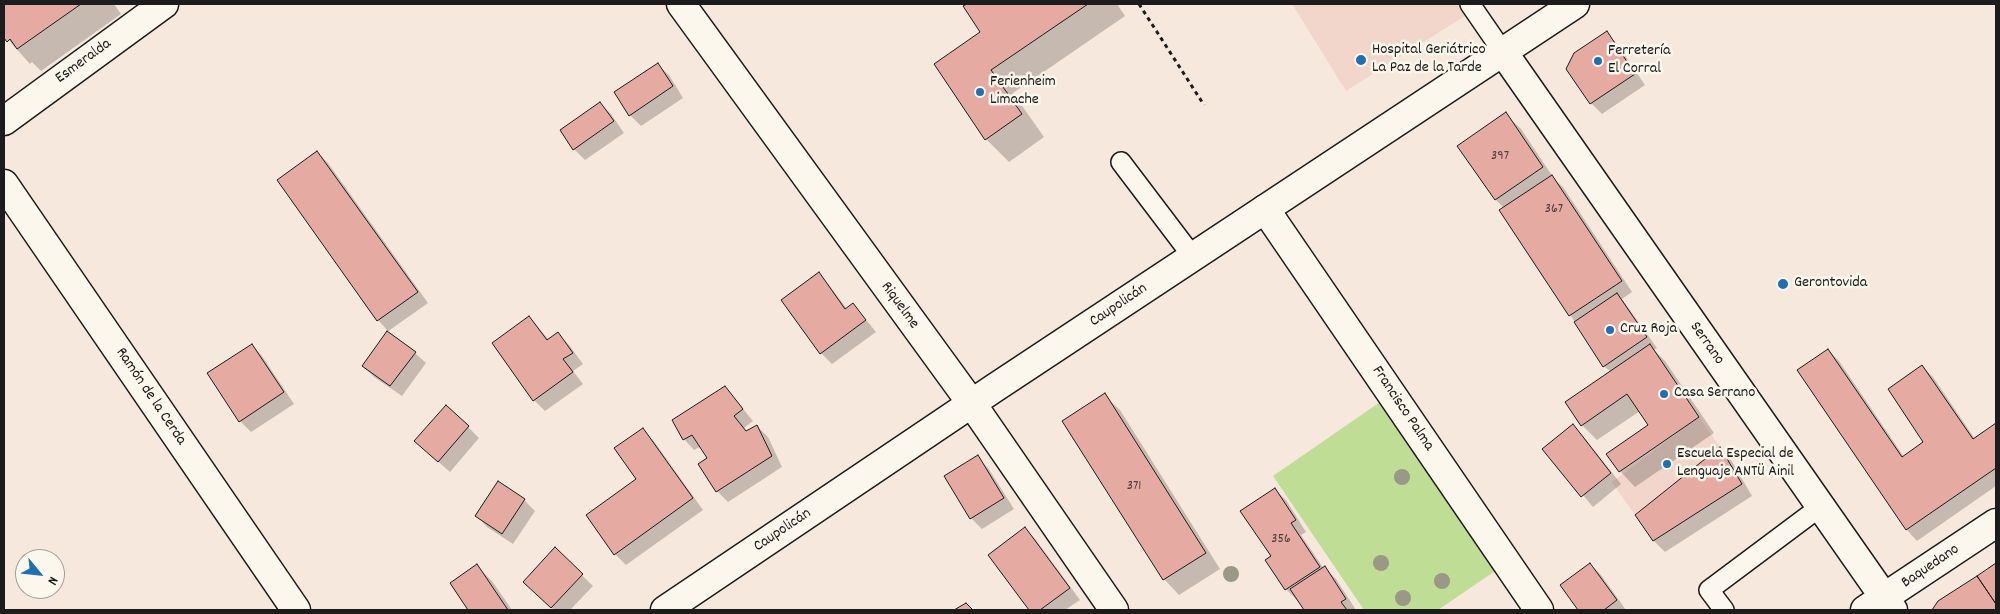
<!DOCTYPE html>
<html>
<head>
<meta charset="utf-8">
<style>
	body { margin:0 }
	#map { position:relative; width:2000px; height:614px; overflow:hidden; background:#f7e8dd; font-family:Dekko,sans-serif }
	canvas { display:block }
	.frame { position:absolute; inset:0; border:5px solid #1c1c1c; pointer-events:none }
	.north { position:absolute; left:15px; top:549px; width:50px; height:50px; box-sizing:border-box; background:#fbf7ec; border:1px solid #a29f99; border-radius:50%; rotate:118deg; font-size:14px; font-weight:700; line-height:20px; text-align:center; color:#1c1c1c }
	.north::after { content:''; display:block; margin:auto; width:18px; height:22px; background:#1f6fb2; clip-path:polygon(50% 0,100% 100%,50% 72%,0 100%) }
</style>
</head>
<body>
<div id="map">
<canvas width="2000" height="614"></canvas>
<div class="frame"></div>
<div class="north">N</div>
</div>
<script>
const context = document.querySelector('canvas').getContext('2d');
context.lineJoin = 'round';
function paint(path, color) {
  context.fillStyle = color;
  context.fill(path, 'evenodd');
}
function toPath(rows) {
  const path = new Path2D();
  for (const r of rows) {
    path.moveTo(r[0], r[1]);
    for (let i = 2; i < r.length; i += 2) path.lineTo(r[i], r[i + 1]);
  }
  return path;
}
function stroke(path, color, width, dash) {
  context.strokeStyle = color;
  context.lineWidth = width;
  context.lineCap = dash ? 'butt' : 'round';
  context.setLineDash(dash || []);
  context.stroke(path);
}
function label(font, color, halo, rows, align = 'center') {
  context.font = font + ' Dekko,sans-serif';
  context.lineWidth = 5;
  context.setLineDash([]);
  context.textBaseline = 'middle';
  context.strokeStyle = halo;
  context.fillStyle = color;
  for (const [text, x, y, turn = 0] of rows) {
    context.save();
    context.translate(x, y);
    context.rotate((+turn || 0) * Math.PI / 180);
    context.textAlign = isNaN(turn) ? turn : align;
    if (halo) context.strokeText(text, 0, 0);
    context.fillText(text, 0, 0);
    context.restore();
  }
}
paint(toPath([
	[1292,4,1484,4,1346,91],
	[1699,417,1720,447,1635,515,1612,482]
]), '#f2d6cb');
paint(toPath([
	[1383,400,1498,569,1438,610,1364,610,1273,476]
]), '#bfdd95');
paint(toPath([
	[4,4,114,4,121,14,41,71,32,62,30,64,4,35],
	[969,4,1117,4,1125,16,1013,93,1044,137,1009,162,986,139,982,32,965,7],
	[1607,33,1617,44,1645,85,1602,114,1591,103],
	[658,65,669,75,683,98,641,126,630,115],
	[600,103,611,114,624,133,585,160,574,149,561,130],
	[1505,114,1521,129,1555,180,1563,187,1632,292,1622,299,1657,348,1654,350,1665,361,1714,433,1635,487,1620,471,1650,425,1640,411,1597,440,1582,425,1611,372,1604,366,1501,210,1504,208,1496,200,1459,146],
	[317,152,328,163,428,303,387,332,388,331,378,320],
	[819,274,829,285,847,309,853,304,876,332,832,364,821,353],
	[529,317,549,340,558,334,569,345,583,364,573,371,583,384,545,411,534,400],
	[252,345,262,356,294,404,251,432,240,421],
	[1828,350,1839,361,1904,457,1925,442,1922,366,1933,377,1975,439,1996,424,1996,486,1917,541,1907,530,1798,370],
	[415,353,426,363,402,396,374,377,363,366],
	[725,387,753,421,744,428,747,432,757,426,768,437,782,467,728,502,717,491,709,459,700,447,694,450,684,439],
	[1104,395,1120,410,1220,569,1179,595,1164,579,1064,421],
	[1573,425,1583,436,1621,484,1593,507,1544,449],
	[468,427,479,438,450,472,427,452],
	[642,429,653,440,703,510,626,565,615,554,638,480],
	[1720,449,1731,460,1752,496,1665,552,1654,541,1637,515],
	[977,457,988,468,1014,509,982,529,971,518],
	[499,483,524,500,535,511,513,544,487,527,477,516],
	[1275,490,1286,500,1306,532,1301,535,1324,569,1325,568,1336,579,1356,610,1306,610,1299,599,1297,600,1286,589,1272,557],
	[1025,529,1036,540,1080,600,1065,610,1030,610,990,555],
	[555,549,593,586,570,610,554,610,525,582],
	[1590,564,1601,575,1626,610,1580,610,1562,585],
	[1996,565,1996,610,1934,610,1939,602],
	[477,566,492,581,512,610,470,610,452,583]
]), '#0003');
const building = toPath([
	[4,4,81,4,17,49,10,39,7,42,4,38,4,4],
	[967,4,1088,4,991,70,1022,114,985,140,934,64,980,32,963,6,967,4],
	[1607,31,1635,74,1590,104,1566,69,1574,53,1607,31],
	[658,63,673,86,629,116,614,92,658,63],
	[600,102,614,121,573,150,560,130,600,102],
	[1506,112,1543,167,1495,200,1457,146,1506,112],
	[317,151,418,292,377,321,277,180,317,151],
	[1552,175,1622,281,1569,316,1499,210,1552,175],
	[819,272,845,309,853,303,866,320,820,354,781,300,819,272],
	[1617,293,1647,337,1603,367,1574,322,1617,293],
	[529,316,547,340,558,332,573,353,563,359,573,372,533,401,492,343,529,316],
	[387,331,416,352,390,386,362,366,387,331],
	[252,344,284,392,239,422,207,373,252,344],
	[1650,344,1699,417,1619,472,1606,454,1648,425,1627,394,1581,426,1565,402,1650,344],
	[1828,349,1902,457,1923,442,1888,389,1922,365,1973,439,1996,423,1996,468,1906,530,1797,370,1828,349],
	[725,386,743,409,734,416,746,431,757,425,772,456,716,492,698,464,707,458,692,435,683,440,672,420,725,386],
	[1105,393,1206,553,1163,580,1062,421,1105,393],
	[446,405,469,426,438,462,414,441,446,405],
	[1573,424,1611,473,1581,497,1542,449,1573,424],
	[643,428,693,498,614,555,586,515,636,479,614,448,643,428],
	[1720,447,1742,484,1653,541,1635,515,1720,447],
	[978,455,1004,498,970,519,944,476,978,455],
	[498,481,525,499,502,534,475,516,498,481],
	[1275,488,1296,520,1291,523,1320,567,1285,590,1265,560,1271,556,1240,511,1275,488],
	[1025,527,1070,588,1040,610,1029,610,988,555,1025,527],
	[555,547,583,574,551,608,523,582,555,547],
	[1590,563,1617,600,1604,610,1578,610,1560,585,1590,563],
	[1996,563,1996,604,1977,576,1996,563],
	[477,564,508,610,468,610,450,583,477,564],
	[1325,566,1346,599,1341,602,1347,610,1304,610,1290,589,1325,566],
	[1977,576,1996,604,1996,610,1932,610,1938,601,1977,576],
	[966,603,973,610,954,610,966,603]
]);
paint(building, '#e5aba2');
stroke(building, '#1c1c1c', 1);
const lane = toPath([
	[1470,4,1503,52],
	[1121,162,1193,257],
	[1724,610,1709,590,1820,507]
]);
const street = toPath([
	[681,4,972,404,1114,610],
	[1503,52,1893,610],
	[4,121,164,4],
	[4,184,296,610],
	[1265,209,1539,610],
	[1865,610,1996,523]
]);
const secondary = toPath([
	[665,610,993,389,1575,4]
]);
stroke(lane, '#1c1c1c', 22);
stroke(street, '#1c1c1c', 31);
stroke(secondary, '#1c1c1c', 31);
stroke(toPath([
	[1139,4,1204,105]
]), '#1c1c1c', 3, [4, 4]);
stroke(lane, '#fbf7ec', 19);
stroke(street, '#fbf7ec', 28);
stroke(secondary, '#fbf7ec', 28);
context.fillStyle = '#9a9887';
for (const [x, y] of [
	[1402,477],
	[1381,563],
	[1231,574],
	[1442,581],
	[1403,598]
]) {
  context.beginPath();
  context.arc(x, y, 8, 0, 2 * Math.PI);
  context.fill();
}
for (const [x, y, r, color] of [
	[1361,60,6,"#1f6fb2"],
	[1598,61,5,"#1f6fb2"],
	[980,92,5,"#1f6fb2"],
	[1783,284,6,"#1f6fb2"],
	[1610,330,5,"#1f6fb2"],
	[1664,394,5,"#1f6fb2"],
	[1667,464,5,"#1f6fb2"]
]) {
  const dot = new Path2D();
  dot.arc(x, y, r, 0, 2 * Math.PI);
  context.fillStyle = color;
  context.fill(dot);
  stroke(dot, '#fbf7ec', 2);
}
label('14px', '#4e403e', null, [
	["397",1500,157],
	["367",1554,210],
	["371",1134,487],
	["356",1281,540]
]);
label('16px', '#1c1c1c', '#fbf7ec', [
	["Hospital Geriátrico",1372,51],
	["La Paz de la Tarde",1372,69],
	["Ferretería",1608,52],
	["El Corral",1608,70],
	["Ferienheim",990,83],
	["Limache",990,101],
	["Gerontovida",1794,284],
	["Cruz Roja",1620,330],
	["Casa Serrano",1674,394],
	["Escuela Especial de",1677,455],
	["Lenguaje ANTÜ Ainil",1677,473]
], 'left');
label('16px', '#1c1c1c', '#fbf7ec', [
	["Esmeralda",84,62,-36],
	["Riquelme",899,306,54],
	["Caupolicán",1119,306,-34],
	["Serrano",1706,344,55],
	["Ramón de la Cerda",150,397,56],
	["Francisco Palma",1402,409,56],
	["Caupolicán",783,531,-34],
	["Baquedano",1931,567,-34]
]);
</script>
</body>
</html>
